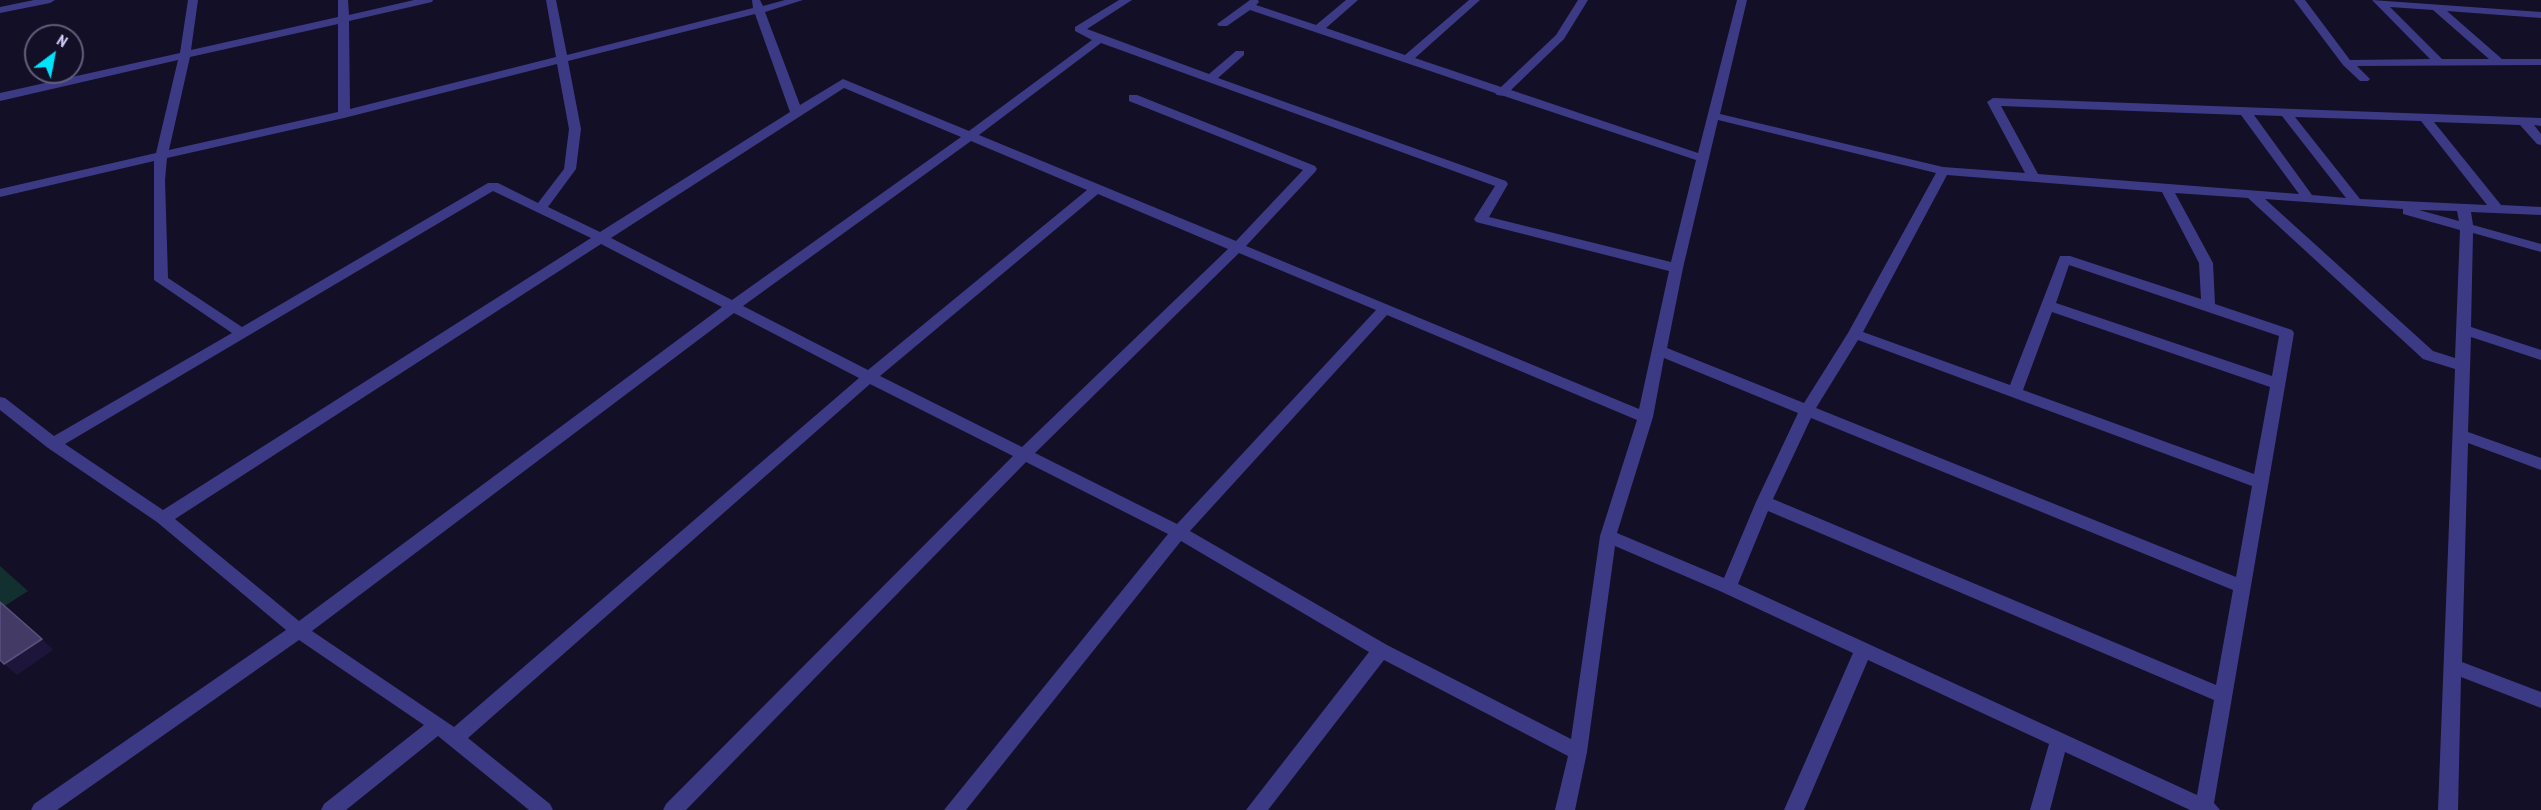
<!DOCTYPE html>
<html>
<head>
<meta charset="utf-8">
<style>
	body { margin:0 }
	#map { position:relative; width:2541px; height:810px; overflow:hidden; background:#130f26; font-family:"PT Sans Narrow",sans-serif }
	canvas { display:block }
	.north { position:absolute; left:24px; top:24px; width:60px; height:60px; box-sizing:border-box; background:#130f26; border:2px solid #625e7d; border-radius:50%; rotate:32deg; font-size:16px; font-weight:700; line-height:24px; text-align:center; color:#d9d4ff }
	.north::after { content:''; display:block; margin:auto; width:21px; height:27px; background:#00e5ff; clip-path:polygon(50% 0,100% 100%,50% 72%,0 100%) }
</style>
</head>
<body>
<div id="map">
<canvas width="2541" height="810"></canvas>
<div class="north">N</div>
</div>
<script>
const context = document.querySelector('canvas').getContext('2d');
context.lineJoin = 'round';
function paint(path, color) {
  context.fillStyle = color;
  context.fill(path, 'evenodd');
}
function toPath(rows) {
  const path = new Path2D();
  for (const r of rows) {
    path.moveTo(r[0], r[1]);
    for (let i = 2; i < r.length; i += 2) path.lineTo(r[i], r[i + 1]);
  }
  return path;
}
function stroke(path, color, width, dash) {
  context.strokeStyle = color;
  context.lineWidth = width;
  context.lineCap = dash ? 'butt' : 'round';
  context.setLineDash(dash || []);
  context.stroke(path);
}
paint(toPath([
	[0,566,28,591,0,609]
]), '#12302f');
paint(toPath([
	[34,0,55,0,50,3,0,13,0,7,34,0],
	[188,0,198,0,191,50,338,17,338,0,348,0,349,15,414,0,433,0,432,2,349,21,350,109,556,57,546,0,556,0,567,55,753,8,752,0,760,0,763,6,785,0,803,0,765,12,800,105,843,79,969,131,1092,40,1075,31,1075,27,1119,0,1132,0,1087,29,1209,74,1236,51,1244,51,1244,55,1218,78,1506,181,1508,184,1489,217,1671,262,1696,160,1504,96,1497,95,1495,93,1250,10,1227,26,1219,26,1217,24,1250,0,1258,0,1259,2,1256,5,1316,25,1346,0,1358,0,1326,28,1405,55,1469,0,1480,0,1415,58,1501,87,1556,35,1578,0,1588,0,1564,39,1511,90,1698,153,1737,0,1747,0,1720,114,1943,167,2025,173,1987,102,1993,98,2541,118,2541,126,2534,125,2541,134,2541,145,2537,144,2520,125,2434,122,2501,205,2541,207,2541,215,2471,212,2473,225,2541,244,2541,252,2473,233,2471,327,2541,350,2541,360,2471,337,2468,432,2541,458,2541,470,2468,443,2462,662,2541,692,2541,708,2461,677,2458,810,2438,810,2455,369,2423,359,2248,198,2175,193,2213,263,2215,304,2292,330,2294,333,2214,803,2220,810,2190,810,2065,752,2050,810,2030,810,2049,744,1868,660,1804,810,1784,810,1853,653,1722,592,1615,546,1587,752,1575,810,1555,810,1568,756,1384,660,1268,810,1246,810,1369,652,1181,541,966,810,944,810,1168,534,1026,462,686,810,663,810,666,804,1013,456,870,384,468,738,550,804,553,810,529,810,438,736,346,810,321,810,324,804,424,725,299,640,57,810,31,810,34,804,286,630,157,522,48,448,0,410,0,397,5,398,54,436,232,333,154,280,154,161,0,197,0,189,156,153,178,60,0,101,0,93,180,53,188,0],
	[755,14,790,112,600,232,548,207,576,169,581,129,568,61,755,14],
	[338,24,338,112,169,150,190,57,338,24],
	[1101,43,1495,186,1474,219,1476,222,1669,271,1639,409,1246,246,1315,172,1317,169,1315,166,1137,95,1129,95,1129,101,1303,170,1236,241,979,135,1101,43],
	[557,64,569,129,564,169,538,203,498,183,488,183,242,327,168,278,165,180,167,158,344,118,557,64],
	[844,88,961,137,732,300,611,238,844,88],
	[2001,106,2241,115,2299,194,2038,174,2001,106],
	[2254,115,2282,116,2346,198,2312,195,2254,115],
	[2295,117,2421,121,2487,205,2360,199,2295,117],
	[1718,120,1936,173,1848,333,1804,403,1667,348,1683,268,1718,120],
	[971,141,1087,190,868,370,743,306,971,141],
	[1947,175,2162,192,2199,263,2201,299,2070,256,2060,256,2010,385,1863,332,1947,175],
	[493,191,591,238,163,510,65,444,493,191],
	[1098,194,1228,249,1022,447,880,376,1098,194],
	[2265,199,2403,209,2403,214,2460,230,2455,358,2433,351,2265,199],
	[2419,210,2457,211,2459,221,2419,210],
	[601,244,722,307,299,621,175,519,601,244],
	[1239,253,1376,310,1177,524,1035,453,1239,253],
	[2069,265,2279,336,2272,376,2056,303,2069,265],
	[2052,312,2270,387,2254,474,2023,390,2052,312],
	[734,313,859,378,454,727,312,631,734,313],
	[1387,315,1637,420,1600,536,1571,739,1387,645,1190,531,1387,315],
	[1858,340,2252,486,2236,577,1816,408,1858,340],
	[1664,358,1798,413,1756,502,1724,578,1617,533,1653,417,1664,358],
	[1811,418,2233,590,2216,685,1773,499,1811,418],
	[1768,511,2214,700,2197,795,1738,584,1768,511],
	[2294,0,2305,0,2350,60,2430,59,2372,0,2541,12,2541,18,2447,11,2502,59,2541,59,2541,65,2357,66,2370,79,2368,81,2360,81,2343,65,2294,0],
	[2390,7,2433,10,2489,59,2442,59,2390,7]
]), '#3d3a85');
paint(toPath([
	[42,639,53,650,17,675,4,664]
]), '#1d163a');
const building = toPath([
	[0,602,42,639,4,664,0,660,0,602]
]);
paint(building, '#433a66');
stroke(building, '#5a527e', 1.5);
</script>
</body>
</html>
